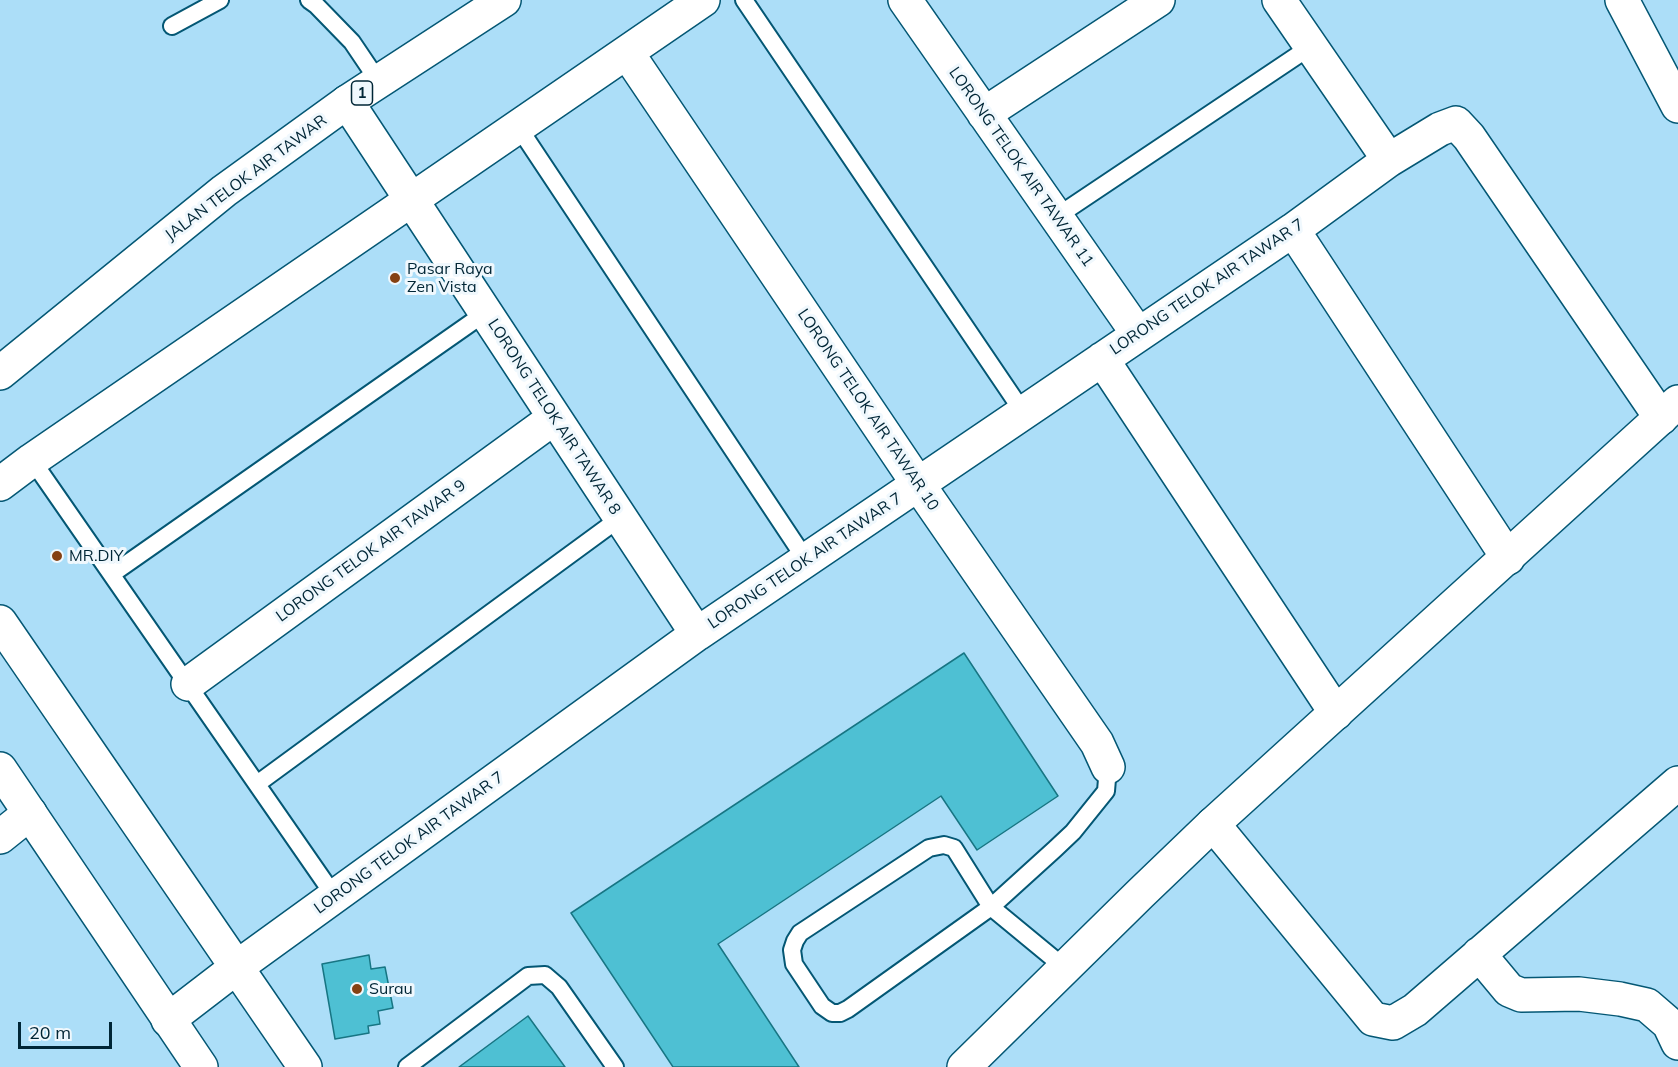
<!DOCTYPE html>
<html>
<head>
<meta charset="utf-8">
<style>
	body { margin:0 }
	#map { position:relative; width:1678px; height:1067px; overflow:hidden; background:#acdef8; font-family:Mulish,sans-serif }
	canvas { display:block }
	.scale { position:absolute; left:18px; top:1022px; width:94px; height:27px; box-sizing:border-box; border:3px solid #002636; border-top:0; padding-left:8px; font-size:18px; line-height:21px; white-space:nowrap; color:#002636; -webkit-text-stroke:4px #f0f8fd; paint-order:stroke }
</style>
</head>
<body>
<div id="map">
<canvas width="1678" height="1067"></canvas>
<div class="scale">20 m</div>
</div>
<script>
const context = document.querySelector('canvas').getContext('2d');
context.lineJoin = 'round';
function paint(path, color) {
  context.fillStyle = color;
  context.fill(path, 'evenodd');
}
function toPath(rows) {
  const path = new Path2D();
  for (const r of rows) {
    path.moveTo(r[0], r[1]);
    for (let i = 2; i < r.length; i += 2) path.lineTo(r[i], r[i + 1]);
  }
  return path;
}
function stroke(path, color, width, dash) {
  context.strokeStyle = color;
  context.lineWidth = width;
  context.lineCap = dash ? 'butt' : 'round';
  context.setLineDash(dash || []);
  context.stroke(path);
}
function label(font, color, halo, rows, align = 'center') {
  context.font = font + ' Mulish,sans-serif';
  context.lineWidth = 6;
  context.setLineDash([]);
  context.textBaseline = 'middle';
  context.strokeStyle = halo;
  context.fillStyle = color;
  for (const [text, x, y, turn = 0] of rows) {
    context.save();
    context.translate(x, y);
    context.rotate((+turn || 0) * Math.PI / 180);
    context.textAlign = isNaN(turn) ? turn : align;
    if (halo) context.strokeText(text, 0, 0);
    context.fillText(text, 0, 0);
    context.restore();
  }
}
const building = toPath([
	[964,653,1058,796,977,850,941,796,718,944,799,1067,673,1067,571,913,964,653],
	[369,955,371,969,385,967,393,1008,378,1011,380,1024,368,1026,369,1033,335,1039,322,964,369,955],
	[528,1016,565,1067,459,1067,528,1016]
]);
paint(building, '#4ec0d3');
stroke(building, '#177583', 1.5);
const lane = toPath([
	[309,0,316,5,352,42,379,82],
	[744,0,1023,412],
	[172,26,220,0],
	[519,128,806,560],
	[1056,217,1310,47],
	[32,460,335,897],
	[112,574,485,313],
	[257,784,620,518],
	[1065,968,991,907,954,848,944,845,929,848,800,933,795,941,792,950,794,964,822,1006,832,1013,840,1013,848,1009,991,907,1055,849,1073,832,1106,791,1108,767],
	[407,1067,528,976,545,975,559,987,615,1067]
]);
const street = toPath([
	[905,0,1138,334],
	[1279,0,1389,160],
	[1622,0,1678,106],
	[628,54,918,484,1097,743,1108,767],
	[347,102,697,634],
	[984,114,1158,0],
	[1293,230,1508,558],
	[1102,359,1336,713],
	[0,484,32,460,703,0],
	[0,622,305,1067],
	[188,684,554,418],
	[1213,824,1373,1019,1393,1023,1415,1010,1678,783],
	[0,837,30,813],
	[1479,954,1509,990,1521,995,1579,994,1620,999,1647,1005,1669,1024,1678,1043],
	[168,1020,237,967,697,634,1293,230,1389,160,1440,129,1456,123,1469,137,1661,418]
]);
const secondary = toPath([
	[0,769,201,1067],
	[964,1067,1140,894,1213,824,1678,402]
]);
const primary = toPath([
	[0,373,224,191,347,102,504,0]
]);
stroke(lane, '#045774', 20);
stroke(street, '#045774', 36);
stroke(secondary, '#045774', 36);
stroke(primary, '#045774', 36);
stroke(lane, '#fff', 16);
stroke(street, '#fff', 33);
stroke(secondary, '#fff', 33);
stroke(primary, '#fff', 33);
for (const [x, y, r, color] of [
	[395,278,6,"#854113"],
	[57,556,6,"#854113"],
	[357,989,6,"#854113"]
]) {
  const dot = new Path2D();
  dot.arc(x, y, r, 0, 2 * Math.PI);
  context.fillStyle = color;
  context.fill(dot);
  stroke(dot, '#f0f8fd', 2);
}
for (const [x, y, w] of [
	[362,93,21]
]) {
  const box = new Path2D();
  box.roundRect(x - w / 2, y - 12, w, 24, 4.5);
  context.fillStyle = '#f0f8fd';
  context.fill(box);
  stroke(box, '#002636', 1.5);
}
label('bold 15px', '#002636', null, [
	["1",362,93]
]);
label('16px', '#002636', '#f0f8fd', [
	["LORONG TELOK AIR TAWAR 11",1021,167,55],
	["JALAN TELOK AIR TAWAR",246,178,-37],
	["LORONG TELOK AIR TAWAR 7",1207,287,-34],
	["LORONG TELOK AIR TAWAR 10",868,410,56],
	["LORONG TELOK AIR TAWAR 8",554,417,57],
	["LORONG TELOK AIR TAWAR 9",371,551,-36],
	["LORONG TELOK AIR TAWAR 7",805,561,-34],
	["LORONG TELOK AIR TAWAR 7",409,843,-36]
]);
label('16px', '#002636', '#f0f8fd', [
	["Pasar Raya",407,269],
	["Zen Vista",407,287],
	["MR.DIY",69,556],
	["Surau",369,989]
], 'left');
</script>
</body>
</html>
